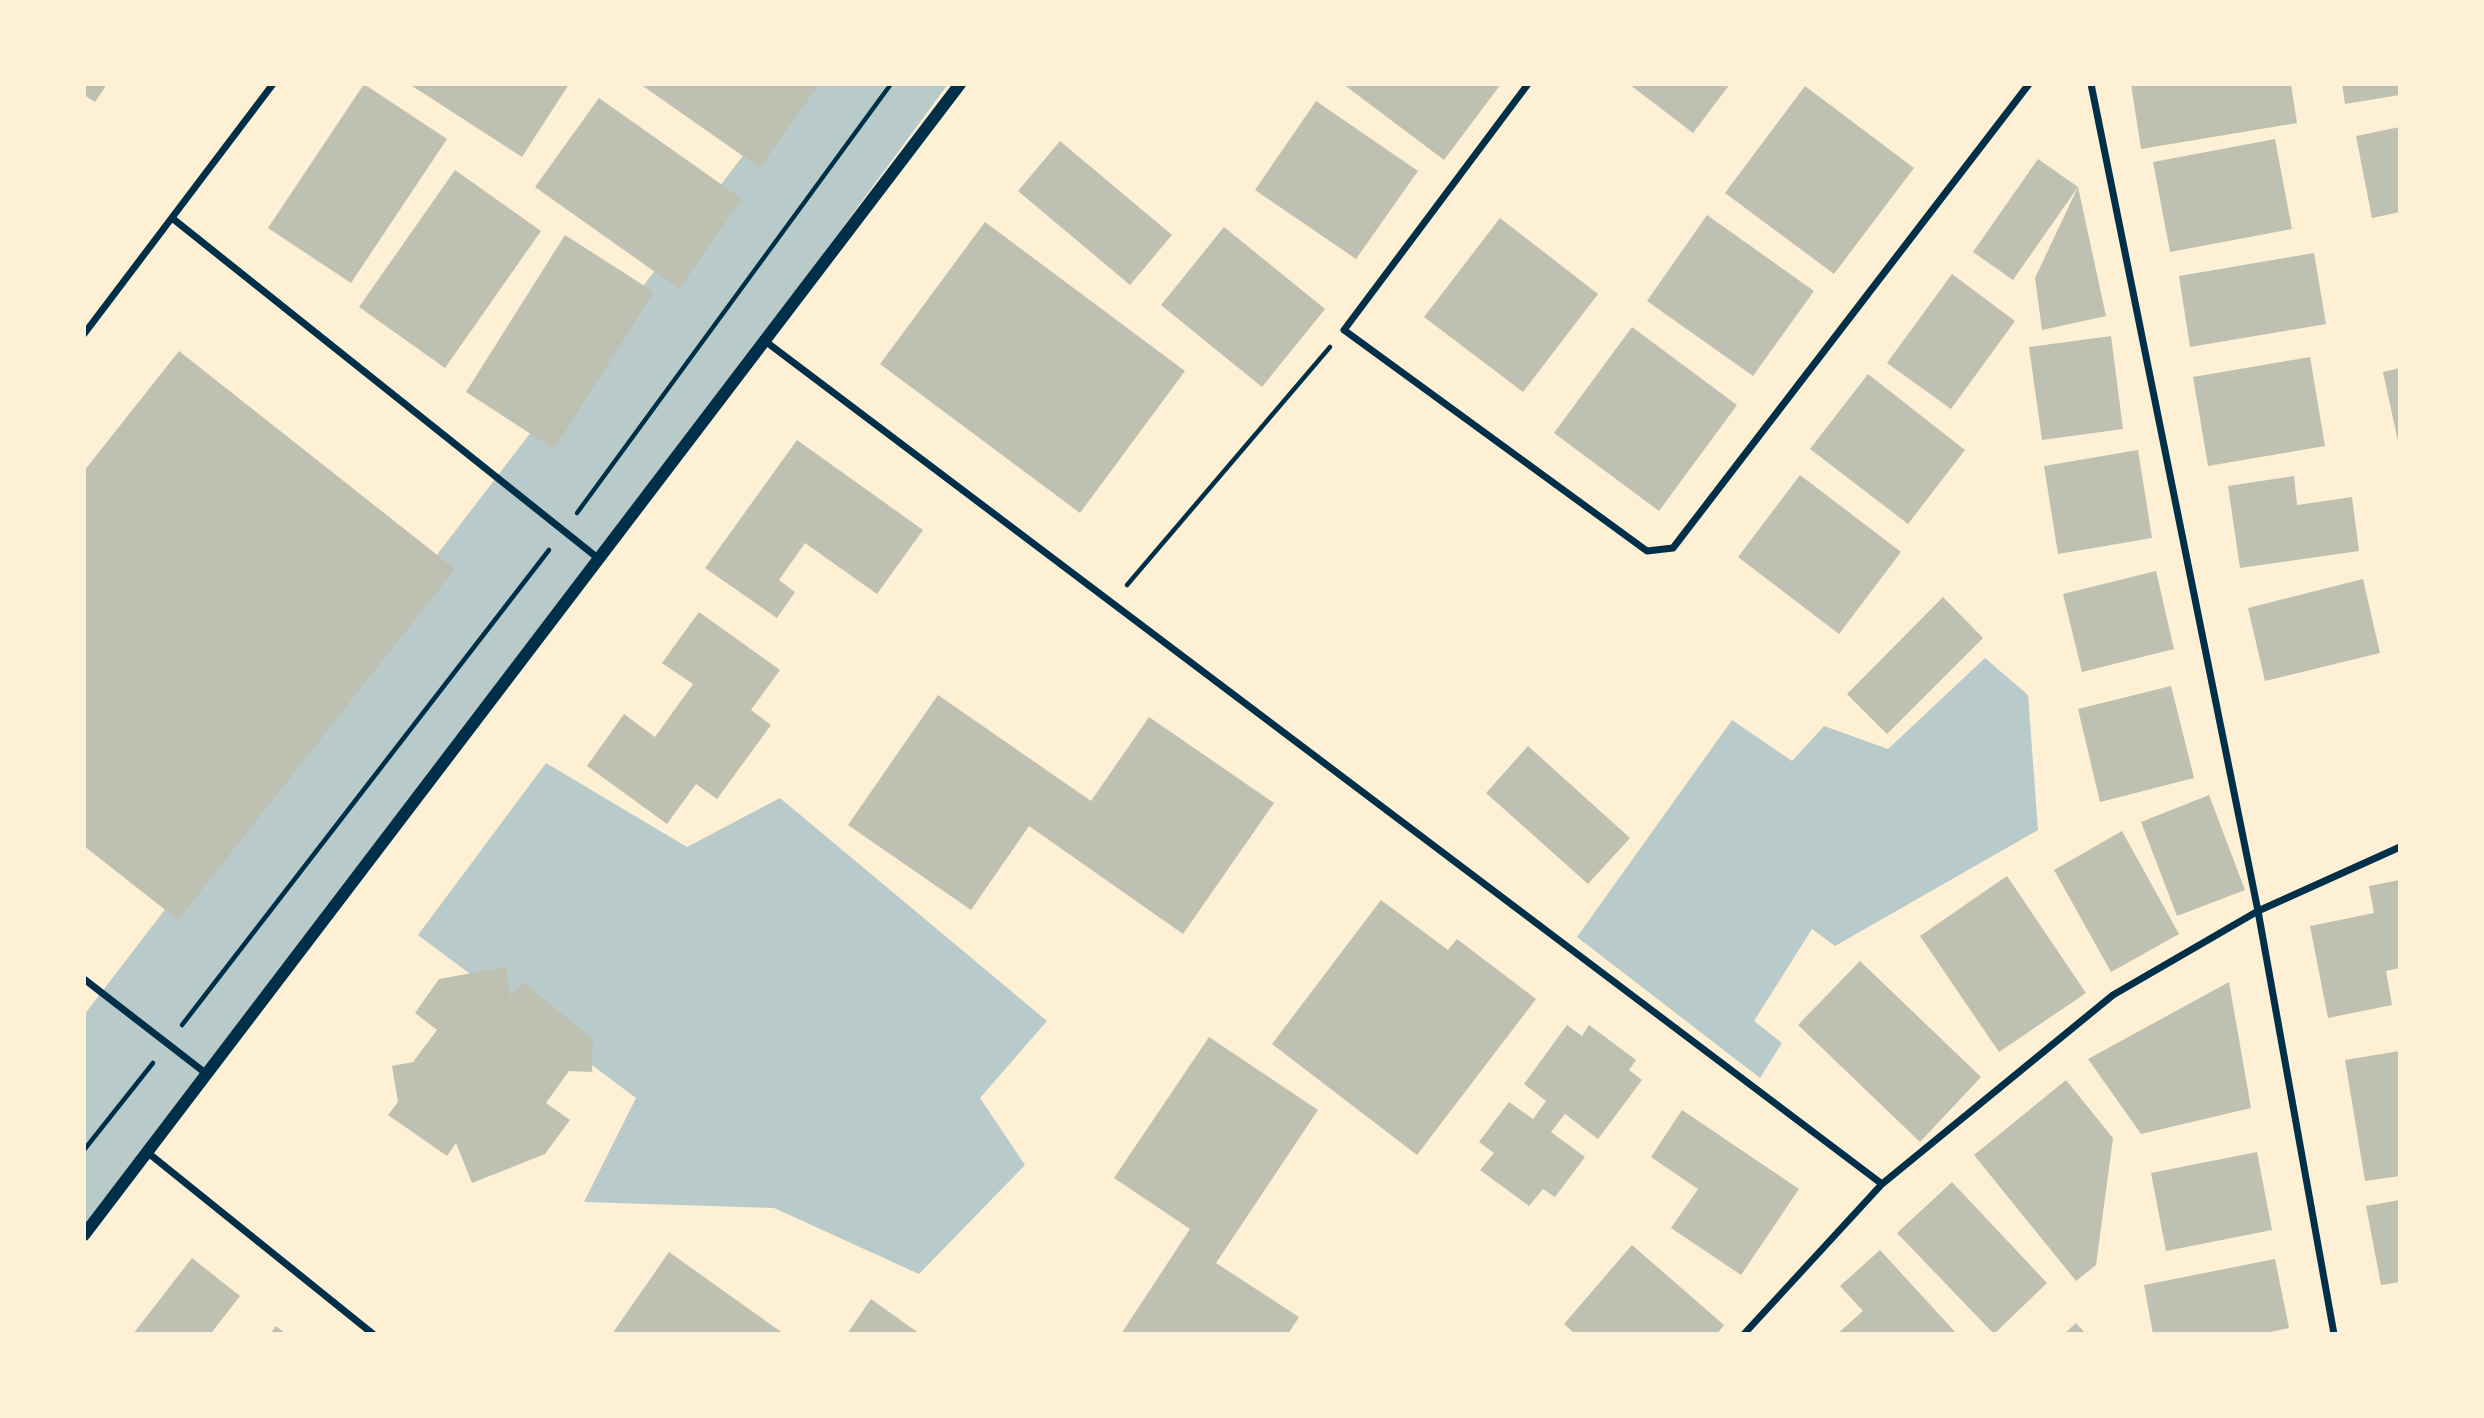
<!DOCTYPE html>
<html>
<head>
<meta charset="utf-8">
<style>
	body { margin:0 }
	#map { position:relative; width:2484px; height:1418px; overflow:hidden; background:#fdf0d5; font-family:"Titillium Web",sans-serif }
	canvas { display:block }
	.frame { position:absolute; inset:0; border:86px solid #fdf0d5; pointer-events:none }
</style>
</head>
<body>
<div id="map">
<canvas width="2484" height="1418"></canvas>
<div class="frame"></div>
</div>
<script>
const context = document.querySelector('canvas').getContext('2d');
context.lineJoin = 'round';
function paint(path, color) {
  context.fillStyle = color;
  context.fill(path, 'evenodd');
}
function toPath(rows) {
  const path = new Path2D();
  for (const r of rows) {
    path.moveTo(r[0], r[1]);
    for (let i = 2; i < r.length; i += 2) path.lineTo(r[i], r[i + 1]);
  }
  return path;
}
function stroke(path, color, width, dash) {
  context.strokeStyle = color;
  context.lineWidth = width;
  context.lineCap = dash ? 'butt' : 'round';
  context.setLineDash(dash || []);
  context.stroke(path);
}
paint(toPath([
	[798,84,948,84,574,593,84,1235,84,1015],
	[1985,658,2028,695,2038,830,1835,946,1812,929,1754,1021,1782,1043,1760,1078,1577,937,1732,720,1792,761,1824,726,1888,749],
	[546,763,687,847,780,798,1047,1021,980,1098,1025,1165,919,1274,774,1208,584,1202,636,1098,418,935]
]), '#b9caca');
paint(toPath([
	[84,84,107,84,95,102,84,95],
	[364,84,447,139,351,283,268,228],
	[409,84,569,84,522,157],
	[640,84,812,84,817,87,760,168],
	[1343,84,1501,84,1444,160],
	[1629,84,1730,84,1693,133],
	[2131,84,2291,84,2297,123,2141,149],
	[2342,84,2400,84,2400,95,2345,104],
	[1805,86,1914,168,1834,274,1725,193],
	[599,98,742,199,679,289,535,187],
	[1316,101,1418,171,1356,259,1255,190],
	[2400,127,2400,212,2372,218,2356,136],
	[2275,139,2292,229,2170,252,2153,162],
	[1060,141,1172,235,1130,285,1018,191],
	[2038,159,2078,187,2013,280,1973,252],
	[455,170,541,231,445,368,359,307],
	[2078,187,2106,316,2042,330,2035,278],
	[1707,215,1814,291,1753,376,1647,301],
	[1500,218,1598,294,1523,392,1424,317],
	[985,222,1185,371,1080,513,880,364],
	[1224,227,1325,309,1262,387,1161,305],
	[565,235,654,292,554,449,466,392],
	[2314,253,2326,324,2190,347,2179,276],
	[1952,274,2015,321,1951,409,1887,363],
	[1632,327,1737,405,1659,511,1554,433],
	[2111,336,2123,429,2042,440,2029,347],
	[179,351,455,569,178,920,84,846,84,471],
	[2310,357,2325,446,2208,466,2193,377],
	[2400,368,2400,446,2399,446,2383,372],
	[1868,374,1965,450,1908,524,1810,449],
	[797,440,923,530,877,594,805,543,779,580,795,592,777,618,705,568],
	[2138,450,2152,538,2058,554,2044,466],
	[1800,475,1901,552,1839,634,1738,557],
	[2294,476,2297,505,2352,497,2359,551,2240,568,2228,486],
	[2156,571,2174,649,2082,672,2063,594],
	[2363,579,2380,653,2265,681,2248,608],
	[1943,597,1983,638,1887,734,1847,694],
	[699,612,780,670,751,710,771,725,717,799,696,784,667,824,587,766,624,714,655,737,693,684,662,663],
	[2171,686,2194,778,2100,802,2078,709],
	[938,695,1091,801,1149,717,1274,803,1183,934,1029,826,971,910,848,825],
	[1528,746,1630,838,1588,884,1486,793],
	[2209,795,2245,890,2177,916,2141,822],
	[2122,831,2179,934,2111,972,2054,870],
	[2007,876,2086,993,1999,1052,1920,936],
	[2400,880,2400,968,2386,971,2392,1005,2328,1018,2310,926,2374,913,2369,886],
	[1381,900,1448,950,1457,939,1536,999,1417,1155,1272,1044],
	[1860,961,1981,1077,1920,1142,1798,1025],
	[506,967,511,997,523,982,593,1039,592,1072,569,1071,546,1103,570,1120,545,1154,472,1183,456,1143,447,1156,388,1115,398,1102,392,1066,413,1062,437,1030,415,1013,439,979],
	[2229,982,2251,1108,2141,1134,2088,1059],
	[1567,1025,1582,1036,1589,1025,1636,1060,1629,1070,1642,1080,1598,1139,1565,1114,1551,1132,1585,1157,1555,1197,1543,1189,1529,1206,1480,1170,1494,1153,1479,1142,1509,1102,1533,1119,1546,1101,1524,1084],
	[1209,1037,1318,1110,1216,1263,1299,1317,1288,1334,1121,1334,1190,1229,1114,1178],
	[2400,1051,2400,1176,2365,1181,2345,1060],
	[2066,1080,2113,1138,2096,1265,2076,1281,1974,1155],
	[1682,1110,1799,1189,1741,1275,1671,1228,1698,1189,1651,1157],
	[2257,1152,2272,1230,2166,1251,2151,1173],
	[1952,1182,2047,1283,1994,1334,1897,1233],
	[2400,1200,2400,1282,2381,1285,2366,1206],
	[1632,1245,1724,1325,1717,1334,1575,1334,1564,1324],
	[1880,1250,1957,1334,1837,1334,1863,1311,1840,1286],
	[669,1252,784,1334,612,1334],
	[192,1258,240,1296,212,1332,215,1334,133,1334],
	[2275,1259,2289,1328,2261,1334,2153,1334,2144,1285],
	[871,1299,920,1334,847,1334],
	[2076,1323,2086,1334,2064,1334],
	[276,1326,286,1334,270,1334]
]), '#bec0b2');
stroke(toPath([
	[577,513,891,84],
	[1127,585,1330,347],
	[182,1025,549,550],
	[84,1150,153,1063]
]), '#003049', 4.5);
stroke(toPath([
	[1528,84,1344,330,1647,551,1673,548,2029,84],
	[2091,84,2258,911,2334,1334],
	[172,218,599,559],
	[84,334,273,84],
	[765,341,1882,1184],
	[84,979,208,1075],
	[147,1152,373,1334],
	[1744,1334,1882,1184,2113,995,2258,911,2400,847]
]), '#003049', 7);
stroke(toPath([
	[84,1235,960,84]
]), '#003049', 12);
</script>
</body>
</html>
